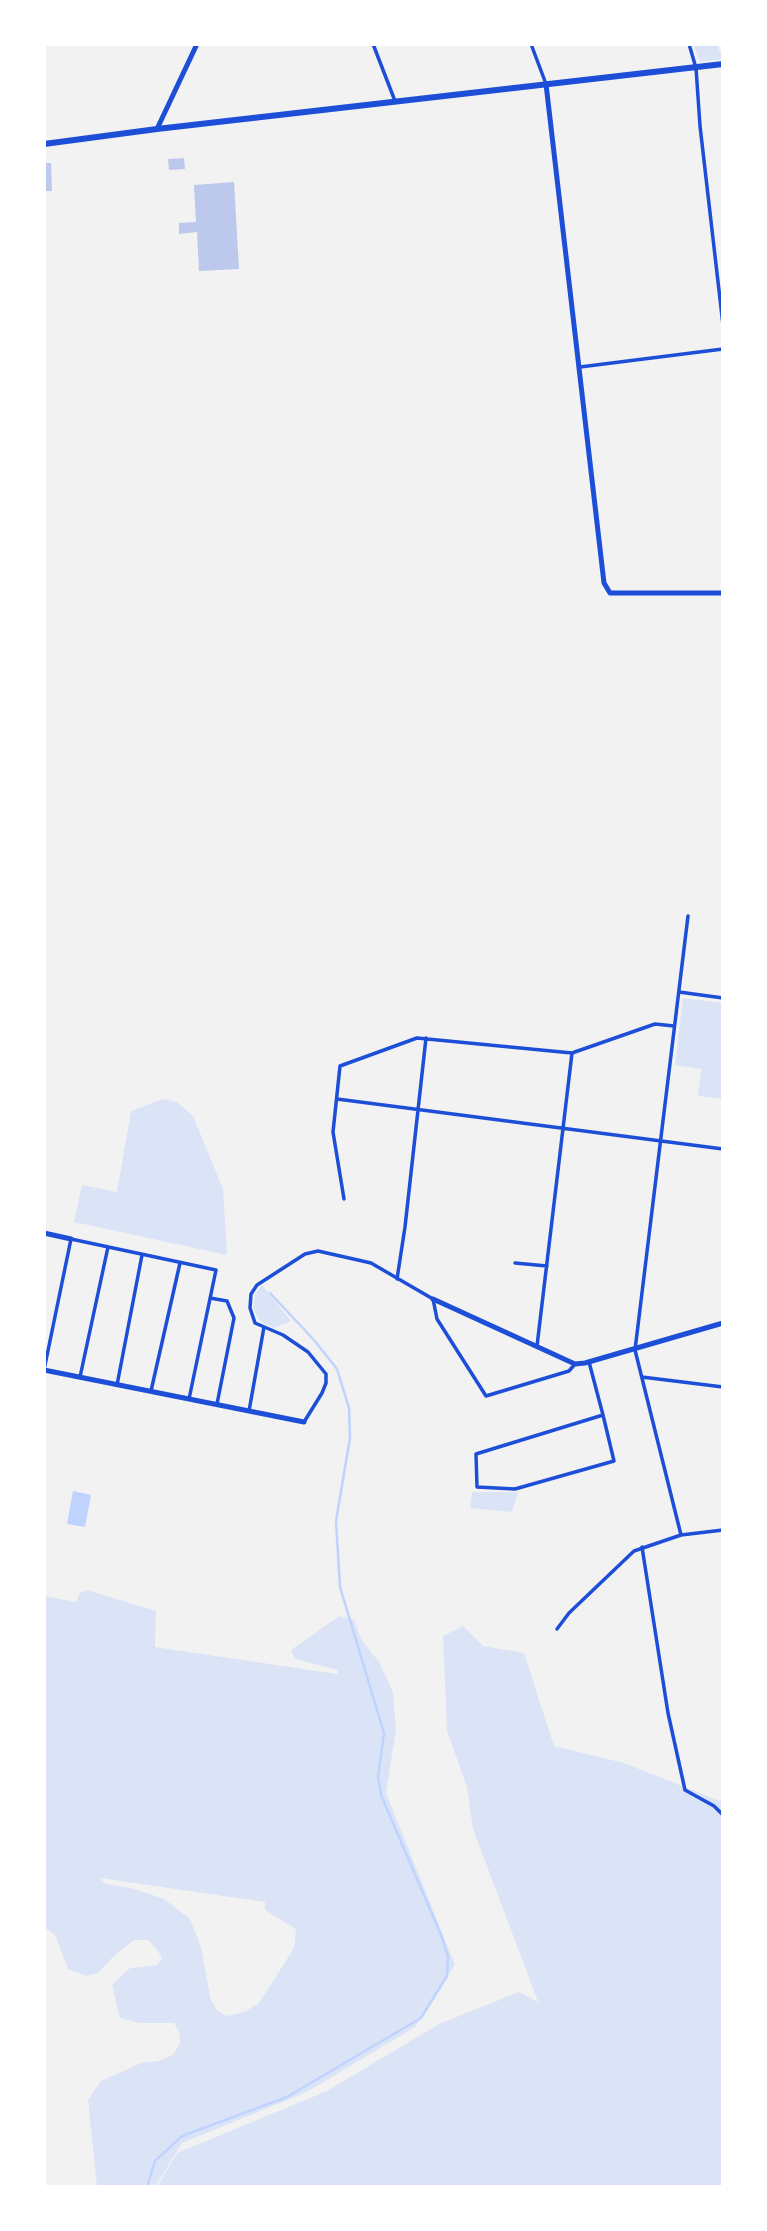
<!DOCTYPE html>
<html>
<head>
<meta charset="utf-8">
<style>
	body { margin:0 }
	#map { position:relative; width:767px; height:2231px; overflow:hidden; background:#f2f2f2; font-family:"Space Grotesk",sans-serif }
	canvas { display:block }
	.frame { position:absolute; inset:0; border:46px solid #fff; pointer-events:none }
</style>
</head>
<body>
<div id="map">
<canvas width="767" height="2231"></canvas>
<div class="frame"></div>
</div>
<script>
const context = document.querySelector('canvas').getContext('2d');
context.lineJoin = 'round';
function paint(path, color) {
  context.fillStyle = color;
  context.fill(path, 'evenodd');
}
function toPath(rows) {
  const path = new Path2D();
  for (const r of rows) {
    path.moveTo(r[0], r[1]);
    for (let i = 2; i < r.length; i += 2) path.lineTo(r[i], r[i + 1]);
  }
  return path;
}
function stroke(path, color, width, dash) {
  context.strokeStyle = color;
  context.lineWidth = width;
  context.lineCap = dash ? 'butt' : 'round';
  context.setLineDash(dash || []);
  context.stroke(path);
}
paint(toPath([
	[693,44,717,44,723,59,700,62],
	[683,998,723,1003,723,1099,698,1096,701,1069,675,1065],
	[163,1099,177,1102,193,1116,223,1189,227,1255,74,1222,82,1185,117,1192,131,1111],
	[262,1285,291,1321,274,1328,263,1323,258,1318,253,1307,255,1295],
	[472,1492,518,1492,512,1512,470,1508],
	[87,1590,156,1611,155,1647,337,1674,338,1670,295,1659,291,1650,339,1616,354,1620,361,1639,379,1662,393,1692,396,1730,386,1793,455,1965,415,2027,307,2092,182,2143,155,2187,97,2187,88,2100,101,2081,141,2063,158,2061,173,2055,180,2043,179,2032,174,2023,140,2023,120,2018,112,1985,130,1968,157,1965,162,1958,156,1948,148,1940,134,1940,116,1954,98,1973,85,1976,68,1969,55,1935,44,1927,44,1596,76,1602,80,1593],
	[100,1878,265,1902,265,1910,296,1929,294,1948,259,2003,244,2012,226,2016,217,2010,211,2000,201,1947,190,1919,164,1899,135,1889,106,1884],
	[463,1626,483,1646,524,1653,554,1746,624,1763,720,1801,723,1799,723,2187,157,2187,177,2153,327,2091,439,2024,519,1992,538,2002,473,1829,467,1787,447,1731,443,1636]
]), '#dbe4f7');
paint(toPath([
	[73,1491,91,1495,85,1527,67,1524]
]), '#bfd3fe');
stroke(toPath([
	[147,2187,155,2161,182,2136,287,2097,421,2018,447,1976,448,1956,441,1935,381,1795,378,1777,384,1733,340,1587,336,1521,350,1438,349,1408,337,1369,314,1340,270,1293]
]), '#bfd3fe', 2.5);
paint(toPath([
	[184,158,185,169,169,170,168,159],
	[44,163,51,163,52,191,44,191],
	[234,182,239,269,199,271,197,232,179,234,179,223,196,222,194,185]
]), '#bdc9ec');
stroke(toPath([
	[373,44,395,101],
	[531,44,546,84],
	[689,44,696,68,700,126,723,325],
	[580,367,723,349],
	[679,992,723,998],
	[337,1099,723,1149],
	[344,1199,333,1132,340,1066,417,1038,572,1053,655,1024,674,1026],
	[515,1263,547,1266],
	[397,1279,405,1227,426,1038],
	[210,1298,227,1301,234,1318,217,1404],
	[537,1346,572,1053],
	[589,1362,603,1415,614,1461,515,1489,477,1487,476,1454,603,1415],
	[44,1370,71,1239,216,1270,189,1399],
	[80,1377,108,1247],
	[642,1377,723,1387],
	[117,1385,142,1255],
	[151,1391,180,1263],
	[249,1411,264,1327],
	[304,1422,322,1393,326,1383,326,1374,308,1352,283,1335,255,1323,250,1308,251,1294,257,1285,305,1254,318,1251,371,1263,433,1299,437,1319,486,1396,569,1371,575,1364],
	[681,1535,635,1350,688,916],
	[642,1547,668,1713,685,1790,714,1806,723,1815],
	[557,1629,569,1613,634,1551,681,1535,723,1530]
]), '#1d4ed8', 3.5);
stroke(toPath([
	[546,84,604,583,610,593,723,593],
	[157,129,197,44],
	[44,1233,71,1239],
	[433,1299,575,1364,585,1363,723,1323],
	[44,1370,304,1422]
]), '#1d4ed8', 5);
stroke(toPath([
	[44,144,157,129,723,64]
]), '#1d4ed8', 6);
</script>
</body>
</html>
